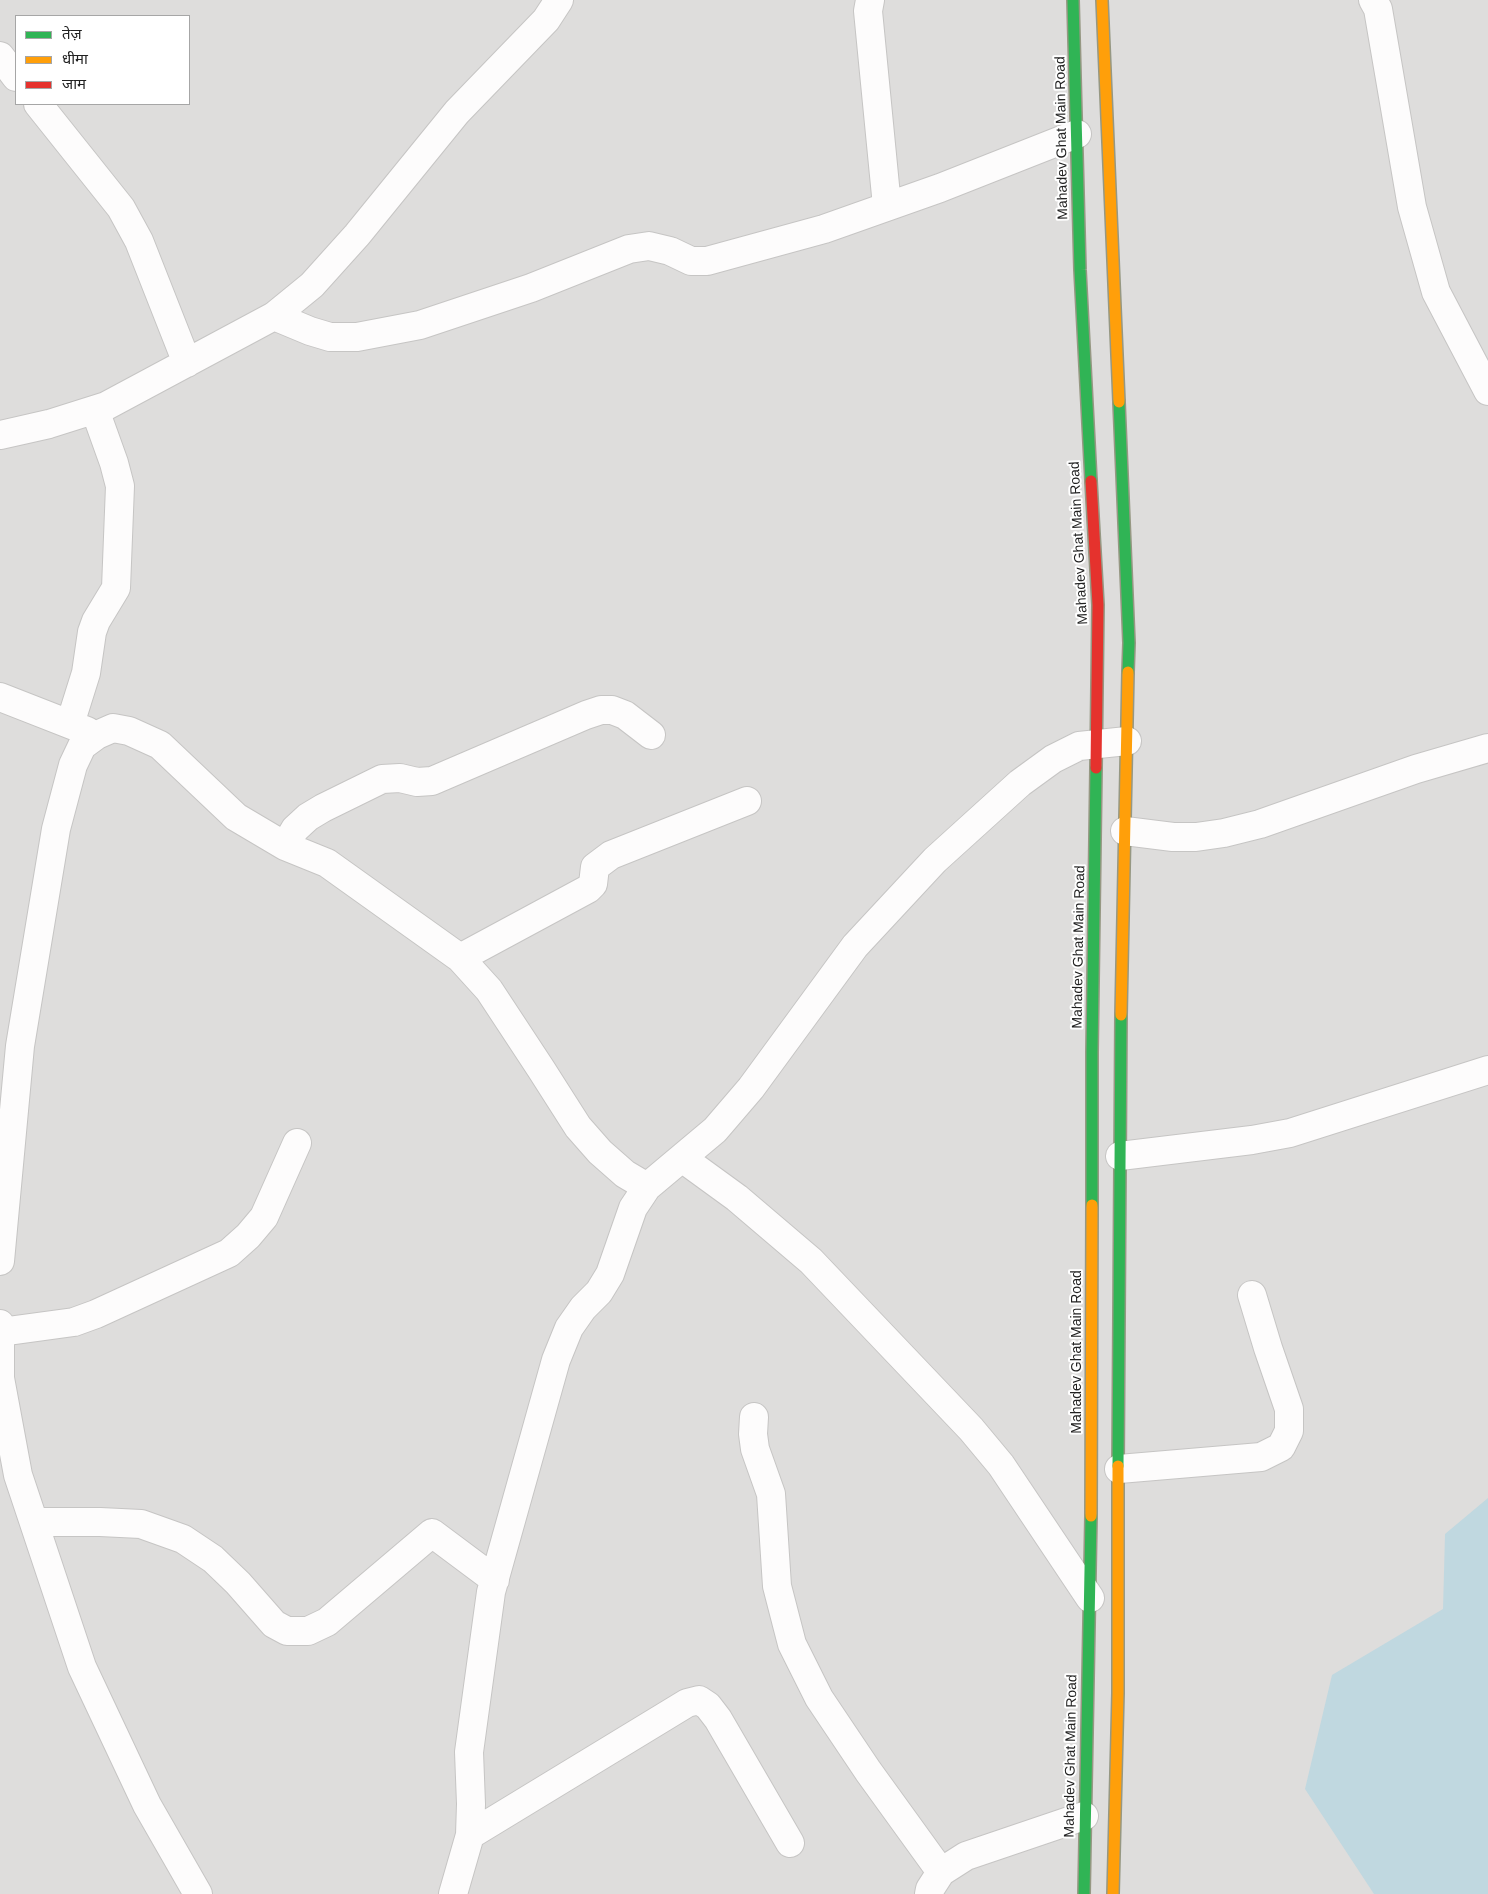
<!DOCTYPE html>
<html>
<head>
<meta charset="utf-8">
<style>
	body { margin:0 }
	#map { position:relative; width:1488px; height:1894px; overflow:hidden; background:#efedeb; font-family:Arial,"Noto Sans Devanagari",sans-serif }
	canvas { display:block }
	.legend { position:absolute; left:15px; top:15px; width:175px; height:90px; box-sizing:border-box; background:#fff; border:1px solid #a6a6a6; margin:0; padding:6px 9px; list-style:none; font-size:15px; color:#212121 }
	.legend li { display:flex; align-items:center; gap:10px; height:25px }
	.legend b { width:25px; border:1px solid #a6a6a6 }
</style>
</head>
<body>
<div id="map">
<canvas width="1488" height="1894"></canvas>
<ul class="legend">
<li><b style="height:6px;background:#30b455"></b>तेज़</li>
<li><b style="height:6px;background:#ff9f0a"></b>धीमा</li>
<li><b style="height:6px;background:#e5322d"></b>जाम</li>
</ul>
</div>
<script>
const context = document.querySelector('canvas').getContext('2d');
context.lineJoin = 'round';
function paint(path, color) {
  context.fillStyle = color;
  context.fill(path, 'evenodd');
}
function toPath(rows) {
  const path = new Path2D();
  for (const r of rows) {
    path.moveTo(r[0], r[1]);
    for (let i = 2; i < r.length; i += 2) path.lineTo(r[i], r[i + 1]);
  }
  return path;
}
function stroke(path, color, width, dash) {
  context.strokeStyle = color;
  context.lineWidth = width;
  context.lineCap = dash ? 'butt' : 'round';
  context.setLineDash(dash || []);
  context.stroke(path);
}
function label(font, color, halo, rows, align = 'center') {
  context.font = font + ' Arial,sans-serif';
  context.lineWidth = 4;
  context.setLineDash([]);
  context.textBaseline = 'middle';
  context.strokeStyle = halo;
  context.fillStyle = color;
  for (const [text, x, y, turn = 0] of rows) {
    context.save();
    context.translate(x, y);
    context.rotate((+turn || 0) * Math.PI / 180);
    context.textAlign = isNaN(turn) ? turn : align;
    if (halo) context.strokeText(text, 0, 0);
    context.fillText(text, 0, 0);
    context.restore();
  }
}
paint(toPath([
	[0,0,1488,0,1488,1894,0,1894],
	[16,16,189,16,189,104,16,104]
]), '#dedddc');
paint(toPath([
	[1488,1498,1488,1894,1374,1894,1305,1789,1332,1675,1443,1609,1445,1534]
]), '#c0d8e0');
const street = toPath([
	[870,0,868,11,887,206],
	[1373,0,1378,9,1412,207,1436,292,1488,391],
	[0,56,16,77],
	[38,104,121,208,139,241,187,363],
	[274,316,310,331,330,337,357,337,420,325,531,288,629,249,649,246,670,251,691,261,707,261,824,229,940,188,1077,134],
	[0,435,49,424,106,406,274,316,312,285,357,235,457,112,546,20,559,0],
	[0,697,87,731],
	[70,724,86,673,92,632,96,621,116,588,120,486,114,463,95,410],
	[1125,831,1173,837,1196,837,1224,833,1260,824,1416,769,1488,748],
	[285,846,295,829,308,817,323,808,382,779,400,778,417,782,432,781,586,715,601,710,612,710,625,715,651,735],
	[460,958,588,889,593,884,595,867,611,855,747,801],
	[1120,1156,1252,1140,1290,1133,1488,1070],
	[682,1158,737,1198,811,1261,971,1429,1001,1465,1090,1598],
	[0,1261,20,1046,56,829,73,765,82,746,97,735,113,728,129,731,160,745,236,817,285,846,327,863,460,958,489,990,541,1069,578,1127,600,1152,625,1174,647,1187],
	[0,1324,0,1378,18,1475,82,1667,147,1805,198,1894],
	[1,1332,74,1322,96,1314,229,1253,248,1236,264,1217,297,1143],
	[754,1417,753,1434,755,1449,771,1494,777,1586,792,1644,819,1698,868,1771,941,1872],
	[1119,1469,1261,1457,1281,1447,1289,1431,1289,1409,1268,1348,1252,1295],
	[34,1522,100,1522,141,1524,183,1539,213,1559,238,1583,274,1624,287,1631,308,1631,327,1622,432,1533,495,1580],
	[470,1835,687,1703,699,1700,708,1706,718,1719,790,1843],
	[453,1894,470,1835,471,1804,469,1752,491,1592,556,1360,569,1328,583,1308,599,1292,610,1274,633,1208,647,1187,715,1130,751,1088,855,946,935,860,1020,783,1053,759,1079,746,1127,741],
	[929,1894,930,1889,941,1872,966,1856,1084,1816]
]);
const fast = toPath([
	[1073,0,1080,270,1091,481],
	[1119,402,1129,643,1128,672],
	[1092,1205,1092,1052,1096,768],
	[1118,1466,1121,1015],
	[1084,1894,1091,1516]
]);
const slow = toPath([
	[1102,0,1119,402],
	[1121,1015,1128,672],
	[1091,1516,1092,1205],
	[1113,1894,1118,1693,1118,1466]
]);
const jam = toPath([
	[1091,481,1098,605,1096,768]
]);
stroke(street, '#c6c5c4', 30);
stroke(fast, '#969883', 14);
stroke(slow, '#969883', 14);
stroke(jam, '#969883', 14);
stroke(street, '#fdfcfc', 28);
stroke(fast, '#30b455', 11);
stroke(slow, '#ff9f0a', 11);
stroke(jam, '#e5322d', 11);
label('14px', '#212121', '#fff', [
	["Mahadev Ghat Main Road",1062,138,-91],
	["Mahadev Ghat Main Road",1079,543,-93],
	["Mahadev Ghat Main Road",1079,947,-89],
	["Mahadev Ghat Main Road",1077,1352,-90],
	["Mahadev Ghat Main Road",1071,1756,-89]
]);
</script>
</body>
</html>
